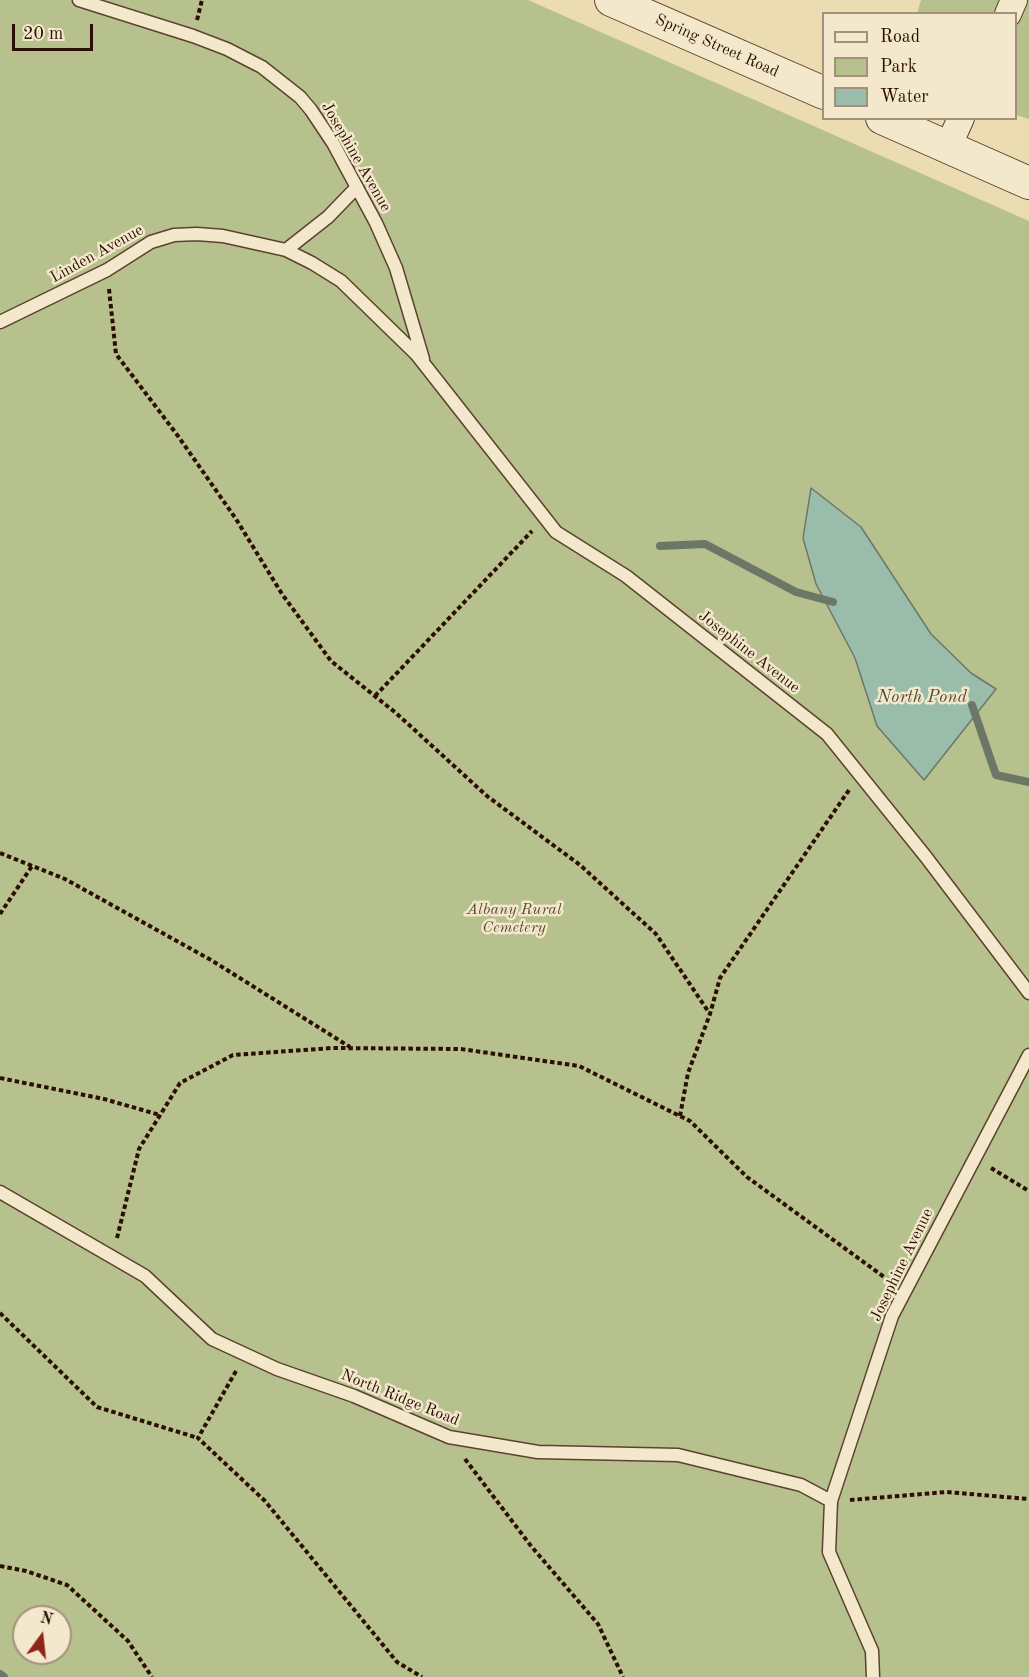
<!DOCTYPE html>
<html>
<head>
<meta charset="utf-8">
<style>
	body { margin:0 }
	#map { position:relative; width:1029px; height:1677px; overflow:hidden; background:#ecdcb1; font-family:"Old Standard TT",serif }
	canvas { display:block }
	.legend { position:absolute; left:822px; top:12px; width:195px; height:108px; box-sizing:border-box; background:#f3e8cc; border:2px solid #a3917c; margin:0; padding:8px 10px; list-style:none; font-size:18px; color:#2c0f03 }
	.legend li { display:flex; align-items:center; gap:12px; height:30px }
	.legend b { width:30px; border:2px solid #a3917c }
	.north { position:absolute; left:12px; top:1605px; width:60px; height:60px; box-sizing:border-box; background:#f3e8cc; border:2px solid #a3917c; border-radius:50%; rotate:15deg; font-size:16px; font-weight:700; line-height:24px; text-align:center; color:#2c0f03 }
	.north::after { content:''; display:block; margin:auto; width:21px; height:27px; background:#8f2418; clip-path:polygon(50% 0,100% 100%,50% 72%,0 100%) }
	.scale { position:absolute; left:12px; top:24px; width:81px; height:27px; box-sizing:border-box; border:3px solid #2c0f03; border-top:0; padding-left:8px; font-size:18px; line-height:21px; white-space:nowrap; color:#2c0f03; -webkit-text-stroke:4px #f3e8cc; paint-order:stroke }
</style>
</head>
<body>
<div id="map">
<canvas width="1029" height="1677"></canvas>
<ul class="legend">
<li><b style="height:8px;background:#f3e8cc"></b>Road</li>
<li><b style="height:16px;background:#b6c18d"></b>Park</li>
<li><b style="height:16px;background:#99bcab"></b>Water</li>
</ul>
<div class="north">N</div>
<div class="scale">20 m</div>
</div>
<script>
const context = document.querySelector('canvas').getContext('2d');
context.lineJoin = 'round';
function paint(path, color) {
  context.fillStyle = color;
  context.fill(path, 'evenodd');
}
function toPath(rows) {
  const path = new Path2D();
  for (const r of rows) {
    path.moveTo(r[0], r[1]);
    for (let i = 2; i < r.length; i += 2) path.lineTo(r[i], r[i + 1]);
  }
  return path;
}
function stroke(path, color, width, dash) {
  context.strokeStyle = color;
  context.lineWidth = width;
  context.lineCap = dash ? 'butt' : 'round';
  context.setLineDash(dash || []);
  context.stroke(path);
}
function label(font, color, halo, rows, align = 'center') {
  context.font = font + ' "Old Standard TT",serif';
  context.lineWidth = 5;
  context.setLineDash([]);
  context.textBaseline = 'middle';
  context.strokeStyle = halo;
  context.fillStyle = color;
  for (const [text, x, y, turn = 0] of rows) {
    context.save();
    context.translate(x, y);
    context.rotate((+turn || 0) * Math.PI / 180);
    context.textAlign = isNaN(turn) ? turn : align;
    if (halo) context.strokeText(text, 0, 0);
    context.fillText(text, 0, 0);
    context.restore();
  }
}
paint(toPath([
	[0,0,528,0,1029,221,1029,1677,0,1677],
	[24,1617,60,1617,60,1653,24,1653],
	[921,0,1029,0,1029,119,1016,115,1016,14,917,14]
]), '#b6c18d');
const water = toPath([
	[811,488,861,527,931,634,971,673,996,689,924,780,877,726,855,658,816,584,803,538,811,488]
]);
paint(water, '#99bcab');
stroke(water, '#6d7768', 1.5);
stroke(toPath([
	[660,546,705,544,796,592,833,602],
	[972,705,996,775,1029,782],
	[0,1674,4,1677]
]), '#6d7768', 8);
const service = toPath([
	[79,0,193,36,227,49,262,67,300,97,311,110,333,143,376,223,396,268,423,359],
	[286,250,328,217,357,187],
	[0,322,107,270,151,242,174,235,197,234,223,236,286,250,312,263,341,281,417,355,556,532,626,576,827,734,926,857,1029,993],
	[0,1192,145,1276,212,1339,277,1369,354,1396,449,1437,538,1452,678,1455,801,1485,831,1501],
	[873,1677,872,1651,829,1552,831,1501,892,1316,1029,1055]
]);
const minor = toPath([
	[1008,14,1014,0],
	[948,147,961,118]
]);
const tertiary = toPath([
	[611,0,824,93],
	[882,118,1029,183]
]);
stroke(service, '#5c422e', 15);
stroke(minor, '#5c422e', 28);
stroke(tertiary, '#5c422e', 34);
stroke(toPath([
	[197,20,202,0],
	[109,289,116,354,178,436,236,519,282,594,331,661,396,713,487,796,580,865,656,934,710,1014],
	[375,696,532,531],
	[0,853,65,879,211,960,350,1047],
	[0,914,32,866],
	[0,1078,104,1099,160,1115],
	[680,1116,688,1073,710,1014,720,978,849,790],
	[991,1168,1029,1191],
	[117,1238,139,1149,180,1083,233,1055,332,1048,461,1049,579,1066,690,1121,747,1177,891,1282],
	[0,1313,97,1407,198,1438],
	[236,1371,198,1438,265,1501,397,1662,422,1677],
	[465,1459,531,1546,598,1624,623,1677],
	[850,1500,946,1492,1029,1499],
	[0,1566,26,1571,67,1585,128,1641,152,1677]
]), '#2c0f03', 4, [4.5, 3]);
stroke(service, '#f3e8cc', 12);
stroke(minor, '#f3e8cc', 26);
stroke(tertiary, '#f3e8cc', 32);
label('16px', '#2c0f03', '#f3e8cc', [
	["Spring Street Road",717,46,24],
	["Josephine Avenue",356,157,60],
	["Linden Avenue",97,254,-29],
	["Josephine Avenue",749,652,38],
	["Josephine Avenue",902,1265,-64],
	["North Ridge Road",400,1398,22]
]);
label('italic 16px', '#5c4d33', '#f3e8cc', [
	["Albany Rural",514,910],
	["Cemetery",514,928]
]);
label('italic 18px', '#524c3e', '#f3e8cc', [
	["North Pond",922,697]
]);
</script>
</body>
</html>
